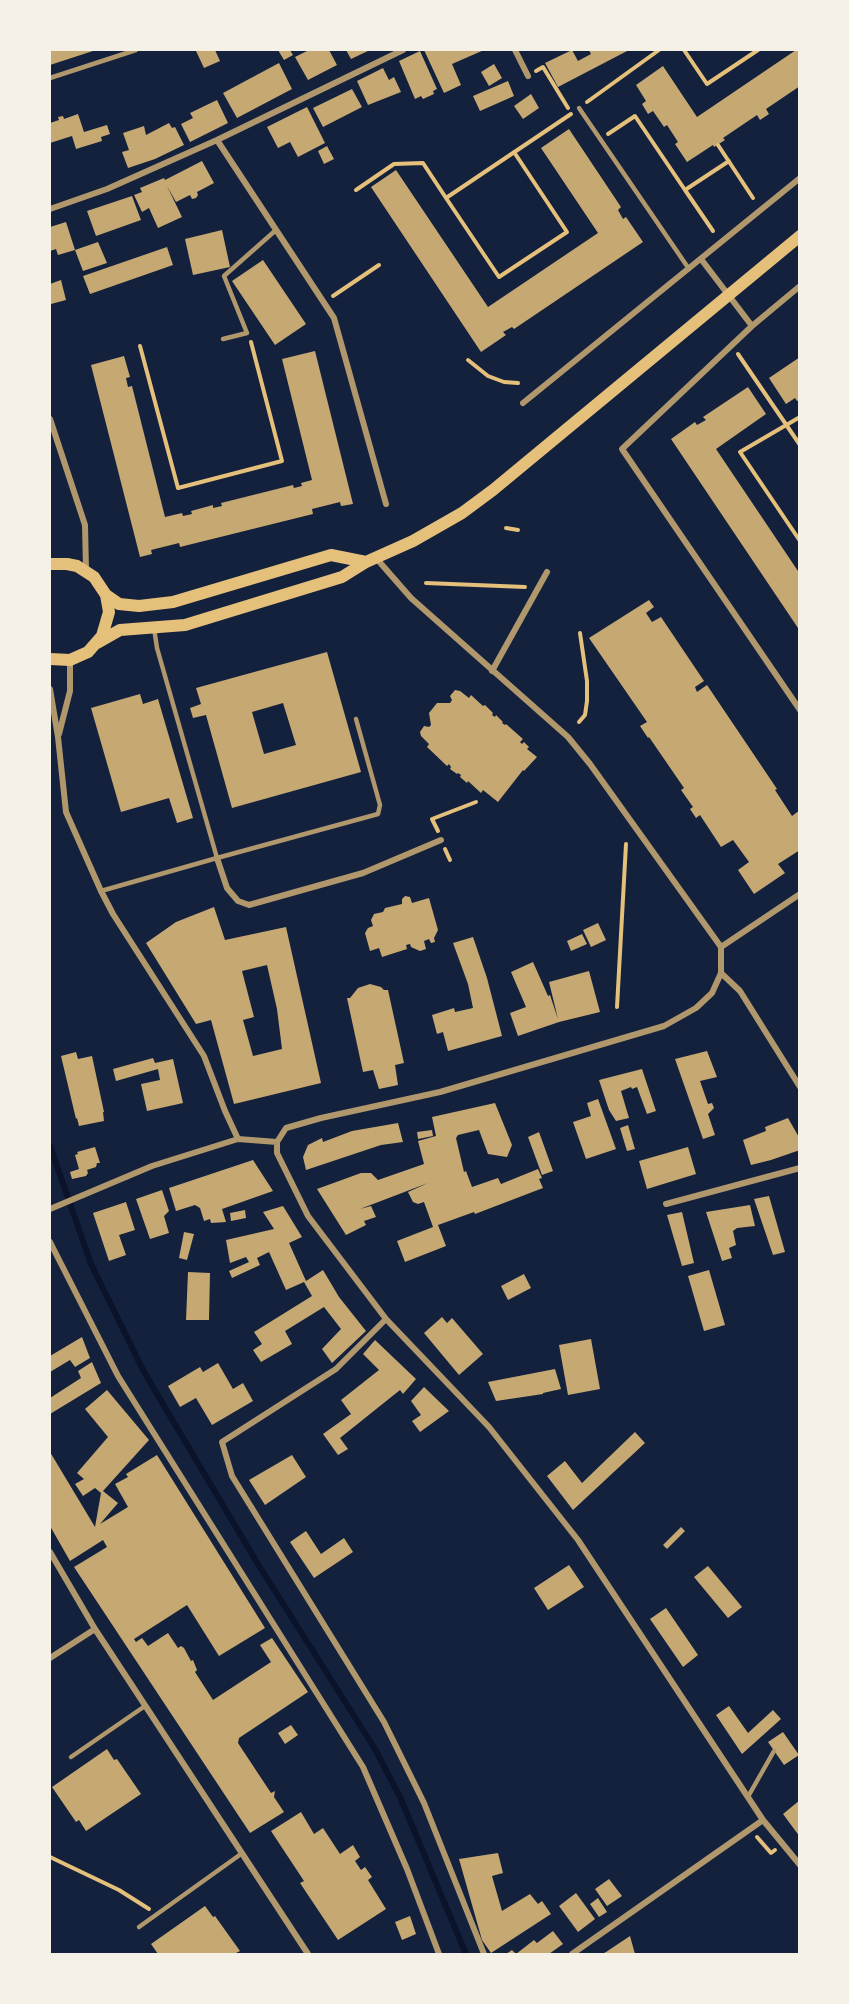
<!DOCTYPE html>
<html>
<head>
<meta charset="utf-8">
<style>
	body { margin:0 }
	#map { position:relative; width:849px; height:2004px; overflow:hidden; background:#14213d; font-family:"Nunito Sans",sans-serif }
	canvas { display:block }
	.frame { position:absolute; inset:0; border:51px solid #f6f1e7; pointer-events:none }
</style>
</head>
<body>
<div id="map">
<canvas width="849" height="2004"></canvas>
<div class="frame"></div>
</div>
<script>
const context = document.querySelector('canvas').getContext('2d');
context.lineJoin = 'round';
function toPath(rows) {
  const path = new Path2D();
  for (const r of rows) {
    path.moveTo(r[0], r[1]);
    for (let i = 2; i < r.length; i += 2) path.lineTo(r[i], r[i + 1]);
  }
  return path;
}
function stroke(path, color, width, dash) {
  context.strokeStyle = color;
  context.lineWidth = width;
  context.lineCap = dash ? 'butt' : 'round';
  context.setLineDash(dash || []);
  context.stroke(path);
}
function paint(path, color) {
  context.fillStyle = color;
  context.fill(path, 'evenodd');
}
stroke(toPath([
	[50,1146,91,1264,144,1372,256,1561,375,1749,400,1797,466,1954]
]), '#0b132b', 6);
paint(toPath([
	[50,50,96,50,50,65],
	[199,50,215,50,220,61,204,68,196,51],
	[278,50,290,50,293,55,284,60],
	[309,50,329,50,337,65,308,80,295,57],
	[346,50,370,50,351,59],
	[424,50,484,50,452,64,461,85,444,93],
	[572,50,578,61,591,54,589,50,629,50,558,87,545,63],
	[796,50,800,50,800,86,766,109,769,114,760,120,757,115,723,138,725,140,714,147,713,145,687,162,675,144,678,142,667,125,664,127,653,111,648,114,642,104,646,101,636,85,663,66,697,117],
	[420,51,437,89,433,91,434,94,423,99,421,96,415,99,399,61],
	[279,63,292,89,237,118,223,93],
	[494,64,502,78,489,86,481,72],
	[383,68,389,80,394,77,401,92,368,105,357,81],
	[508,81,514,96,480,111,473,96],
	[352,89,362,107,323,127,313,108],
	[531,94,539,108,523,119,514,106],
	[217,100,228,123,190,142,181,124,193,118,190,113],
	[307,107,325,143,298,157,290,142,278,148,267,127],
	[78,114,84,132,107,125,110,134,101,137,102,141,76,149,72,136,50,143,50,123,59,120,58,117,63,116,64,119],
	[169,123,172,128,175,127,184,145,155,159,128,168,122,152,129,150,123,133,144,126,146,135],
	[569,129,621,207,618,210,623,219,626,217,643,242,514,329,512,327,503,332,506,335,481,352,371,187,396,170,488,307,598,233,541,148],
	[327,146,334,159,324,164,318,151],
	[202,161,214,183,197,192,198,195,196,198,192,199,190,195,176,202,167,186,182,217,158,228,149,208,142,212,134,195,142,192,140,188,164,178,165,180],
	[132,196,141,220,96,236,87,211],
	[66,222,75,250,58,255,56,249,50,251,50,227],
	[222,230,230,267,193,275,185,239],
	[98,242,107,263,83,271,75,250],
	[167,247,173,265,90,294,83,276],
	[263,260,306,324,275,345,232,281],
	[61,280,66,300,51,304,50,284],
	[315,351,353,504,341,506,340,502,312,509,313,514,180,547,179,543,151,550,152,554,140,557,91,365,124,356,130,377,126,378,128,387,132,386,165,517,182,513,183,516,192,514,191,511,213,505,213,508,222,506,221,503,293,485,294,488,302,486,301,483,312,480,282,359],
	[800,357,800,400,797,401,795,398,786,404,769,378],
	[748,387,766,414,716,449,800,574,800,631,671,439,695,422,697,425,706,420,703,417],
	[649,600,654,607,646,613,652,622,661,617,704,681,695,687,697,692,707,685,777,789,775,790,792,816,800,810,800,850,778,864,785,873,754,894,738,870,749,862,733,840,721,847,700,815,696,818,690,809,693,807,681,790,684,788,649,737,648,738,640,726,647,722,589,638],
	[327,652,361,772,232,808,206,715,193,718,190,708,201,704,196,688],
	[283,703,296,745,264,754,252,712],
	[455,690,460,691,469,698,471,695,483,706,485,705,493,713,492,715,495,717,496,715,503,722,502,723,505,725,506,724,523,739,520,742,522,744,524,742,529,747,527,749,537,757,524,771,523,770,498,802,483,790,481,793,468,781,467,783,460,777,461,775,458,773,457,774,450,769,451,767,449,764,447,766,427,747,429,744,421,736,420,732,424,726,429,727,431,725,429,713,437,703,450,703,452,700,450,696],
	[140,694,143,704,158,699,193,818,177,823,169,798,121,812,91,708],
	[405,896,410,897,412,903,429,898,438,930,434,938,435,942,431,943,429,939,424,941,426,949,420,951,411,947,410,944,406,945,407,949,382,957,379,948,370,951,365,933,368,928,373,926,371,920,374,914,383,912,385,908,402,904,402,899],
	[214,907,225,940,286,927,321,1083,234,1104,211,1020,196,1024,146,943,176,922],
	[267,965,277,1009,282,1049,253,1056,243,1020,254,1017,242,971],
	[598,923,606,940,591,947,583,930],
	[582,934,587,944,571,951,567,941],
	[473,937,487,978,502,1036,448,1051,443,1032,437,1034,432,1015,454,1008,455,1012,473,1008,468,984,453,943],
	[533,962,548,996,550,995,558,1019,549,982,589,971,600,1012,559,1022,518,1036,510,1013,526,1007,511,972],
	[370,984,381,987,384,990,388,990,404,1063,395,1065,398,1085,379,1089,373,1070,363,1072,347,998,350,998,358,988],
	[707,1051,717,1077,700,1081,708,1104,712,1103,714,1108,708,1114,715,1135,703,1139,675,1059],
	[76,1052,78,1059,92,1056,104,1112,103,1112,104,1121,79,1126,77,1118,76,1119,61,1056],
	[153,1058,155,1063,173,1059,183,1103,147,1111,141,1084,160,1080,158,1069,116,1081,113,1069],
	[642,1069,656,1111,647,1114,637,1087,632,1089,631,1087,621,1091,629,1118,616,1121,609,1110,599,1080],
	[598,1099,616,1149,586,1159,573,1122,591,1116,587,1103],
	[495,1103,512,1145,507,1157,488,1154,479,1130,458,1135,456,1138,464,1172,466,1171,472,1187,498,1178,501,1184,538,1169,542,1178,539,1179,543,1188,475,1214,474,1212,438,1225,446,1246,405,1262,397,1241,433,1227,424,1202,418,1204,413,1202,408,1192,428,1183,360,1209,371,1206,376,1217,364,1221,366,1225,346,1235,317,1189,361,1173,371,1173,378,1180,424,1164,418,1141,436,1136,432,1117],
	[788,1118,800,1139,800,1150,771,1160,751,1165,743,1140,766,1131,765,1127],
	[398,1123,403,1142,381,1145,306,1170,303,1157,308,1145,322,1138,323,1142,352,1131],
	[628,1125,635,1149,627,1151,620,1128],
	[432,1130,433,1136,418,1139,417,1132],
	[539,1132,553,1171,542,1175,528,1137],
	[95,1147,100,1163,97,1163,96,1167,87,1170,88,1173,86,1176,72,1179,70,1172,79,1169,75,1155,78,1154,77,1152],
	[688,1147,696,1174,647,1189,639,1161],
	[253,1160,273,1191,222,1209,226,1222,211,1223,210,1219,204,1221,200,1208,195,1205,176,1211,169,1188],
	[162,1190,169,1211,164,1216,169,1233,150,1239,136,1199],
	[769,1196,785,1252,773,1255,754,1199],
	[126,1202,135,1230,119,1235,126,1255,109,1261,93,1213],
	[750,1205,755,1226,737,1228,733,1231,736,1245,729,1248,732,1258,722,1261,706,1212],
	[283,1206,302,1237,289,1243,306,1281,323,1270,339,1297,366,1331,332,1363,322,1349,341,1329,324,1307,285,1331,292,1344,261,1362,253,1350,262,1344,254,1332,312,1296,304,1282,286,1290,269,1252,257,1258,260,1265,232,1278,229,1271,249,1262,246,1257,230,1263,226,1240,274,1229,263,1212],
	[245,1210,246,1218,231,1221,230,1213],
	[682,1212,694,1263,682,1266,667,1215],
	[184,1232,194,1234,187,1260,179,1258],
	[709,1270,725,1325,704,1331,688,1276],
	[188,1272,210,1273,209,1320,186,1320],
	[524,1274,531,1288,508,1300,501,1286],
	[442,1317,447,1323,452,1318,483,1354,459,1375,424,1333],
	[82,1337,90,1358,75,1367,70,1360,50,1372,50,1356],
	[591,1339,600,1389,568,1395,559,1345],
	[375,1340,416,1379,403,1394,400,1390,340,1438,348,1449,338,1455,323,1434,351,1414,341,1400,379,1370,363,1354],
	[92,1362,101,1383,50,1414,50,1398,81,1378,78,1371],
	[218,1363,233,1389,243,1383,253,1401,212,1425,196,1398,180,1407,168,1386,200,1367,203,1372],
	[555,1369,561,1389,543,1393,543,1394,496,1401,488,1382],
	[424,1387,449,1411,420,1432,412,1421,421,1415,411,1401],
	[107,1390,149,1440,103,1491,118,1503,100,1524,128,1507,115,1484,128,1477,126,1474,157,1455,265,1628,219,1656,187,1605,134,1639,136,1642,142,1638,148,1646,168,1633,178,1648,181,1646,184,1648,191,1661,193,1660,197,1670,195,1672,213,1700,271,1662,260,1645,272,1638,308,1692,239,1738,238,1743,271,1793,275,1791,274,1797,284,1812,250,1833,74,1567,107,1547,103,1540,70,1561,50,1526,50,1452,95,1527,101,1493,95,1488,83,1496,75,1484,84,1479,77,1473,108,1437,85,1409],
	[635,1432,645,1443,573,1510,547,1476,565,1461,582,1483],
	[292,1455,306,1477,265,1505,249,1480],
	[681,1527,685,1531,667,1549,663,1545],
	[306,1531,321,1554,344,1538,353,1552,314,1578,290,1542],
	[569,1565,584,1587,548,1610,534,1588],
	[708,1566,742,1607,728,1618,694,1577],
	[666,1608,698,1655,683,1667,650,1619],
	[729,1706,748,1733,773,1710,781,1719,742,1754,716,1715],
	[291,1725,298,1735,285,1744,278,1733],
	[783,1732,799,1755,784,1765,768,1742],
	[107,1749,114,1760,117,1759,141,1794,86,1831,79,1820,76,1822,52,1787],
	[800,1800,800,1837,783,1814],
	[301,1812,314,1834,323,1828,340,1854,353,1845,360,1857,355,1861,361,1870,365,1867,372,1877,368,1880,386,1909,338,1940,300,1883,304,1881,271,1831],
	[498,1853,503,1873,492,1876,502,1911,530,1894,538,1904,542,1901,551,1914,491,1953,482,1940,459,1859],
	[609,1879,622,1896,607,1906,595,1889],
	[576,1893,595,1919,578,1932,559,1906],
	[598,1898,607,1912,599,1917,590,1904],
	[205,1906,213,1917,215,1916,240,1951,234,1954,158,1954,151,1944],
	[410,1916,416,1934,402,1940,395,1922],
	[553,1931,563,1944,549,1954,506,1954,512,1950,516,1954,534,1940,537,1943],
	[630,1936,635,1954,602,1954,606,1952]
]), '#c6a872');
stroke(toPath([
	[684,50,707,84,758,50],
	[536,71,543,67,568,108],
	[587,102,659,50],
	[608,134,635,116,685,190],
	[718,145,753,198],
	[356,190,394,164,423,163,446,198,571,114],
	[446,198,499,277,567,232,514,152],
	[713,231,685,190,729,161],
	[333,296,379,265],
	[140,346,178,488,282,461,251,342],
	[738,354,800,445],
	[468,360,488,376,504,382,518,383],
	[800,417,740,452,800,541],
	[506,528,518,530],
	[426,583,525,587],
	[579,722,585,715,587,701,587,681,580,633],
	[438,831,432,819,476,802],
	[445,849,450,860],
	[617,1007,626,844],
	[757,1837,771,1853,775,1850],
	[50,1857,119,1890,149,1909]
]), '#e5c07b', 4);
stroke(toPath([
	[50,78,136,50],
	[579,108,689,269],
	[223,339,247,333,224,276,276,230],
	[217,858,378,814,380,805,356,719],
	[101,891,217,858,157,648,154,628],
	[71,1757,145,1706],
	[749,1795,774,1751],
	[139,1927,241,1854]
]), '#b1986c', 4.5);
stroke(toPath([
	[515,50,528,76],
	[217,140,334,318,386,504],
	[50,209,107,189,217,140,403,50],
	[701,259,752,326],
	[800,286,752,326,622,449,800,710],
	[523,403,800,178],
	[50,419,85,525,86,570],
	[492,671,547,572],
	[50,689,58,737,66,812,101,891,113,914,204,1056,225,1111,238,1139],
	[59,734,70,691,70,660],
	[217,858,227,888,238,901,249,905,363,873,441,840],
	[721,947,800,894],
	[721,973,740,991,800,1087],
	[277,1142,277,1153,308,1216,386,1319,489,1427,578,1540,763,1820,800,1865],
	[666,1204,800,1168],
	[50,1209,152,1166,238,1139,277,1142,286,1128,321,1118,440,1092,664,1026,696,1008,712,993,721,973,721,947,590,764,568,737,411,598,376,558],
	[50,1242,118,1376,363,1767,407,1869,439,1954],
	[386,1319,336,1369,222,1442,232,1476,384,1722,424,1803,484,1954],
	[50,1552,95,1629,308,1954],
	[50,1658,95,1629],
	[572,1954,763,1820]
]), '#b1986c', 6);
stroke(toPath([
	[50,564,67,564,77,566,94,577,106,595,109,612,102,636,88,652,70,660,50,659],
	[106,595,119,604,139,606,173,602,331,555,366,562],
	[97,643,120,630,185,625,342,577,366,562,413,541,462,513,493,490,800,236]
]), '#e5c07b', 12);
</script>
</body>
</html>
